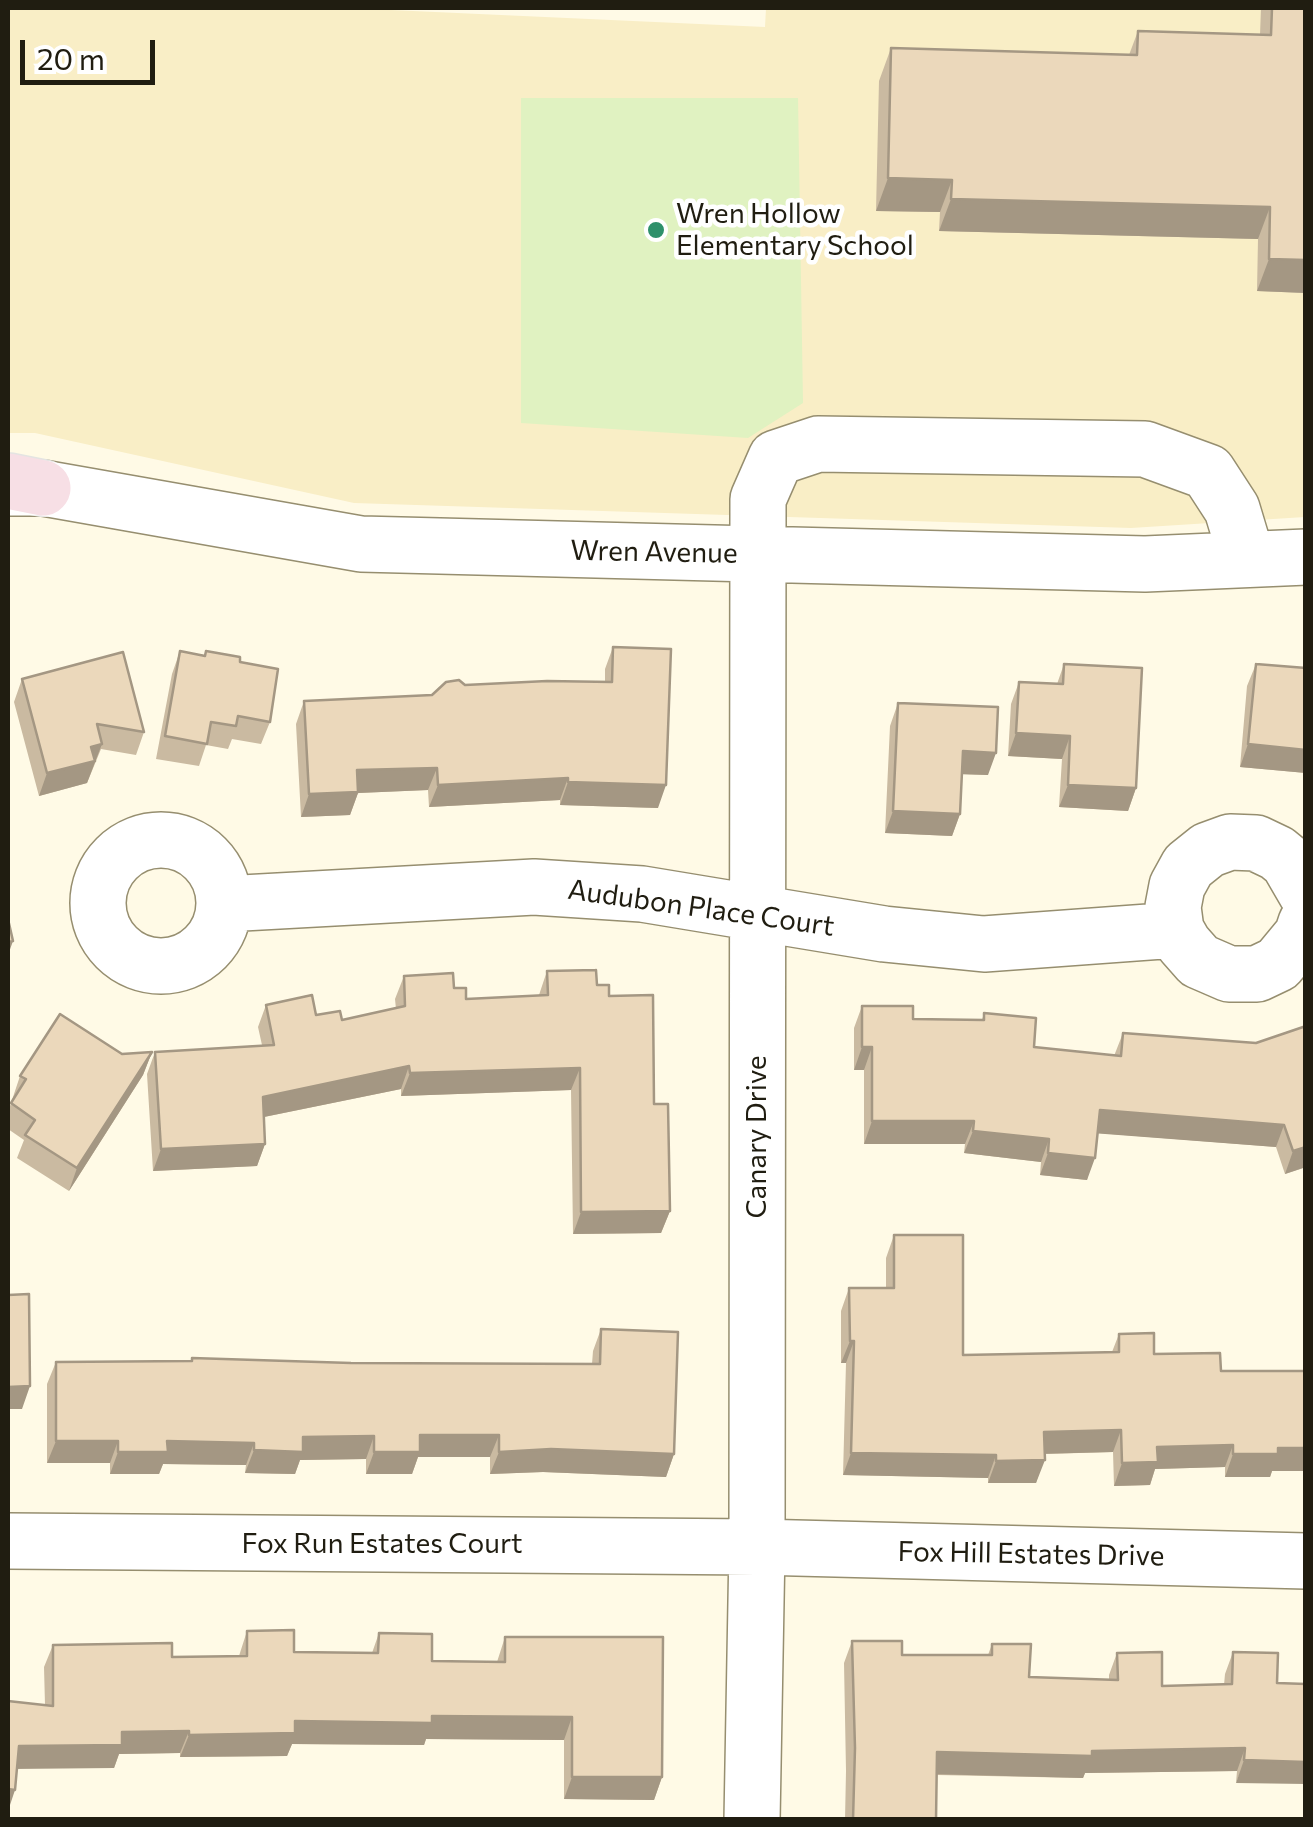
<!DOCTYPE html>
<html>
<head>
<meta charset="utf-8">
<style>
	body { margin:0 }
	#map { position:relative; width:1313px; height:1827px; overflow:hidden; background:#fffae6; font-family:Commissioner,sans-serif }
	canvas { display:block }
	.frame { position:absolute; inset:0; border:10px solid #201d11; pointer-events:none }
	.scale { position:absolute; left:20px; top:40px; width:135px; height:45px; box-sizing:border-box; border:5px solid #201d11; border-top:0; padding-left:12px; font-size:30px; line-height:35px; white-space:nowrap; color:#201d11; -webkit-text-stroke:8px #fff; paint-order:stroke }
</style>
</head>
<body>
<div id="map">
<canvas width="1313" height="1827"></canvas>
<div class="frame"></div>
<div class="scale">20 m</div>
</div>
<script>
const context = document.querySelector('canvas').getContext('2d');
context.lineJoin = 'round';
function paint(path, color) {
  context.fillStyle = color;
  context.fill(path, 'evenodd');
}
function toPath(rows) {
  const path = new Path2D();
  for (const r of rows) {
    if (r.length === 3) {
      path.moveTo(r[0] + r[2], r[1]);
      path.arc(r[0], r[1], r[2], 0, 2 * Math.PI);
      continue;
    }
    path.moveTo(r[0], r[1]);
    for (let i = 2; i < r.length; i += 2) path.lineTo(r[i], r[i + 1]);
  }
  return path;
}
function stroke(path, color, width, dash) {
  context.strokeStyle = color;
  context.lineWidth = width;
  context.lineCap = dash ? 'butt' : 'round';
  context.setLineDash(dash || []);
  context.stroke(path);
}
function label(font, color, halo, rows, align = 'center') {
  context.font = font + ' Commissioner,sans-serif';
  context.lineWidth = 9;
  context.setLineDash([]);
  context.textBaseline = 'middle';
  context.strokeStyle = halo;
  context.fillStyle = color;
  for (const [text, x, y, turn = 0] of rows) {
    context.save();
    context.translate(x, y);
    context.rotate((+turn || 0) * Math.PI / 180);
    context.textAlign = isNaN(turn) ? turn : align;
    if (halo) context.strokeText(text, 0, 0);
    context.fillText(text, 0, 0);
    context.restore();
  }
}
paint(toPath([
	[8,8,347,8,765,27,766,8,1305,8,1305,517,1131,528,354,503,35,433,8,433]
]), '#f9eec6');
paint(toPath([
	[521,98,798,98,803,403,748,438,521,423]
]), '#e0f2c1');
const minor = toPath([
	[8,488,43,488,361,544,1145,564,1306,557],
	[161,903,63],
	[1306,893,1288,862,1277,853,1256,843,1230,842,1208,850,1188,866,1177,886,1173,907,1176,930,1184,944,1199,961,1229,974,1257,974,1278,964,1302,935,1306,923],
	[224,904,534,887,642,894,884,934,984,944,1176,930],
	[8,1541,757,1547,1306,1561],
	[752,1820,757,1547,758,499,776,458,818,444,1145,449,1208,472,1232,509,1247,559]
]);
const major = toPath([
	[8,481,43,488]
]);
stroke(minor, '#968e6f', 58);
stroke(major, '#e4e4e2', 58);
stroke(minor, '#fff', 55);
stroke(major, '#f7dfe5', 55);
paint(toPath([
	[1261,8,1306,8,1306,293,1257,291,1258,239,939,231,940,212,876,211,879,81,891,48,1129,55,1138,31,1260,35],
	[613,647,658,808,560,805,560,800,429,807,428,790,358,793,350,815,301,817,296,724,304,701,432,695,465,685,605,682,605,669],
	[180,651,204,655,206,651,240,662,270,722,261,744,232,739,228,749,206,745,199,766,156,759,172,674],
	[1064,664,1136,788,1128,811,1059,807,1062,759,1008,756,1011,704,1019,682,1057,684],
	[1256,664,1306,668,1306,773,1240,767,1247,686],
	[22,679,144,732,136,755,101,749,87,783,39,796,14,702],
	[898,703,988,775,962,774,960,814,952,836,885,833,890,726],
	[547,971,597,985,609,996,654,1104,670,1211,661,1233,573,1234,571,1090,401,1096,401,1089,264,1117,265,1144,257,1166,153,1171,147,1074,155,1052,262,1045,258,1027,266,1005,342,1020,396,1009,395,999,404,976,454,988,466,999,539,995],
	[862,1006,913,1019,982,1020,984,1013,1034,1047,1114,1056,1123,1033,1256,1043,1306,1026,1306,1167,1285,1174,1276,1147,1098,1133,1087,1180,1040,1175,1041,1162,964,1153,965,1144,864,1144,864,1070,854,1070,854,1028],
	[152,1052,143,1075,69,1191,17,1158,24,1140,8,1129,8,1112,20,1076,122,1054],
	[894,1235,963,1355,1112,1352,1119,1334,1154,1354,1221,1371,1272,1471,1270,1477,1225,1477,1225,1467,1155,1469,1150,1485,1114,1486,1113,1452,1045,1454,1036,1483,988,1483,988,1478,843,1475,846,1363,841,1363,841,1311,849,1288,886,1288,886,1258],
	[601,1329,674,1454,666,1477,543,1472,490,1474,490,1457,418,1457,412,1474,366,1474,366,1459,300,1460,295,1474,245,1473,246,1465,163,1464,159,1474,110,1474,110,1463,47,1463,47,1384,56,1362,592,1364,593,1351],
	[247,1631,294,1652,372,1653,379,1633,432,1661,497,1662,505,1637,662,1777,654,1800,564,1799,564,1740,426,1739,424,1745,292,1744,287,1756,180,1757,180,1753,119,1754,114,1768,8,1701,45,1705,44,1667,53,1645,172,1657,239,1656],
	[852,1641,902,1655,988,1655,992,1644,1029,1677,1109,1680,1109,1675,1117,1653,1162,1686,1224,1685,1225,1674,1233,1652,1277,1683,1236,1783,1237,1771,1085,1773,1083,1778,937,1775,936,1820,845,1820,846,1771,844,1663]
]), '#cabaa1');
paint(toPath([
	[888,178,952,180,940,212,876,211],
	[951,199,1270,207,1258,239,939,231],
	[1269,259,1306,260,1306,293,1257,291],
	[1016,733,1070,736,1062,759,1008,756],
	[102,744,87,783,39,796,47,773,91,747],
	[1248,744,1306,750,1306,773,1240,767],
	[963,751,996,753,988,775,955,774],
	[437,768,428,790,358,793,350,815,301,817,309,794,357,770],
	[568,778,560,800,429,807,438,785],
	[568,782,666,785,658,808,560,805],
	[1068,785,1136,788,1128,811,1059,807],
	[893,811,960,814,952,836,885,833],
	[13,941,8,955,8,942],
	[862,1047,872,1047,864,1070,854,1070],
	[152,1052,143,1075,69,1191,77,1168],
	[409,1066,401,1089,254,1119,263,1097],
	[580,1068,571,1090,401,1096,410,1073],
	[1100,1110,1284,1125,1276,1147,1092,1133],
	[872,1121,974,1121,965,1144,864,1144],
	[973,1131,1049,1139,1041,1162,964,1153],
	[265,1144,257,1166,153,1171,161,1149],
	[1306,1147,1306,1167,1285,1174,1293,1151],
	[1048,1153,1095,1158,1087,1180,1040,1175],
	[670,1211,661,1233,573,1234,581,1212],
	[850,1341,854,1341,846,1363,841,1363],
	[30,1386,22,1409,8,1409,8,1387],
	[1121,1430,1113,1452,1036,1454,1044,1432],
	[420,1435,499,1435,490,1457,418,1457,412,1474,366,1474,374,1452],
	[374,1436,366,1459,300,1460,295,1474,245,1473,254,1450,303,1437],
	[56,1441,118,1441,110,1463,47,1463],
	[167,1441,254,1443,246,1465,163,1464,159,1474,110,1474,118,1452],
	[1233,1445,1225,1467,1155,1469,1150,1485,1114,1486,1122,1463,1157,1447],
	[1278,1448,1306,1448,1306,1471,1272,1471,1270,1477,1225,1477,1233,1454],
	[551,1449,674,1454,666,1477,543,1472,490,1474,499,1452],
	[851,1453,996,1455,988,1478,843,1475],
	[1045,1460,1036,1483,988,1483,996,1461],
	[432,1716,572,1717,564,1740,426,1739,424,1745,292,1744,287,1756,180,1757,189,1735,295,1721],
	[189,1731,180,1753,119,1754,114,1768,11,1769,19,1746,122,1732],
	[1245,1748,1237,1771,1085,1773,1083,1778,929,1774,937,1752],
	[1244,1760,1306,1762,1306,1784,1236,1783],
	[572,1777,662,1777,654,1800,564,1799],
	[8,1789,15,1790,8,1811]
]), '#a49783');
const building = toPath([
	[1272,8,1306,8,1306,260,1269,259,1270,207,951,199,952,180,888,178,891,48,1137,55,1138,31,1271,35,1272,8],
	[613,647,671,649,666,785,568,782,568,778,438,785,437,768,357,770,358,792,309,794,304,701,432,695,446,682,459,680,465,685,547,681,612,682,613,647],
	[180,651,205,656,206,651,240,657,240,662,278,669,270,722,238,716,236,726,211,722,207,744,165,736,180,651],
	[123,652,144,732,97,724,102,744,91,747,95,761,47,773,22,679,123,652],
	[1064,664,1142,668,1136,788,1068,785,1070,736,1016,733,1019,682,1063,684,1064,664],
	[1256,664,1306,668,1306,750,1248,744,1256,664],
	[898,703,998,707,996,753,963,751,960,814,893,811,898,703],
	[8,919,13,941,8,942,8,919],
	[596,970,597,985,609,985,609,996,653,995,654,1104,668,1104,670,1211,581,1212,580,1068,410,1073,409,1066,263,1097,265,1144,161,1149,155,1052,274,1045,266,1005,312,995,316,1015,340,1011,342,1020,405,1006,404,976,453,973,454,988,466,988,466,999,548,995,547,971,596,970],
	[862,1006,913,1006,913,1019,984,1020,984,1013,1036,1018,1034,1047,1121,1056,1123,1033,1256,1043,1306,1026,1306,1147,1293,1151,1284,1125,1100,1110,1095,1158,1048,1153,1049,1139,973,1131,974,1121,872,1121,872,1047,862,1047,862,1006],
	[60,1014,122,1054,152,1052,77,1168,25,1135,35,1120,11,1103,26,1079,20,1076,60,1014],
	[894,1235,963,1235,963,1355,1119,1352,1119,1334,1154,1333,1154,1354,1220,1353,1221,1371,1306,1371,1306,1448,1278,1448,1278,1454,1233,1454,1233,1445,1157,1447,1158,1462,1122,1463,1121,1430,1044,1432,1045,1460,996,1461,996,1455,851,1453,854,1341,850,1341,849,1288,894,1288,894,1235],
	[29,1294,30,1386,8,1387,8,1295,29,1294],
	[601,1329,678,1332,674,1454,551,1449,499,1452,499,1435,420,1435,420,1452,374,1452,374,1436,303,1437,303,1452,254,1450,254,1443,167,1441,168,1452,118,1452,118,1441,56,1441,56,1362,192,1361,192,1358,351,1363,600,1364,601,1329],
	[294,1630,294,1652,378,1653,379,1633,432,1634,432,1661,505,1662,505,1637,663,1637,662,1777,572,1777,572,1717,432,1716,432,1723,295,1721,295,1733,189,1735,189,1731,122,1732,122,1745,19,1746,15,1790,8,1789,8,1701,53,1706,53,1645,172,1643,172,1657,247,1656,247,1631,294,1630],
	[852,1641,902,1641,902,1655,992,1655,992,1644,1031,1644,1029,1677,1118,1680,1117,1653,1162,1652,1162,1686,1232,1684,1233,1652,1278,1653,1277,1683,1306,1684,1306,1762,1244,1760,1245,1748,1092,1751,1092,1756,937,1752,936,1820,853,1820,855,1748,852,1641]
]);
paint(building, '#ebd8bb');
stroke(building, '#a49783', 2.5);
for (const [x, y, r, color] of [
	[656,230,10,"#2e906a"]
]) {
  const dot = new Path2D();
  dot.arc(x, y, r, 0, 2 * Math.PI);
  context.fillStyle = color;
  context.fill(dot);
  stroke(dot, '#fff', 4);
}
label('28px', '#201d11', '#fff', [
	["Wren Hollow",676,214],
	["Elementary School",676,246]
], 'left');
label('28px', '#201d11', '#fff', [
	["Wren Avenue",654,552,1],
	["Audubon Place Court",701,908,8],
	["Canary Drive",757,1137,-90],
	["Fox Run Estates Court",382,1544],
	["Fox Hill Estates Drive",1031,1554,1]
]);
</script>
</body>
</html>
